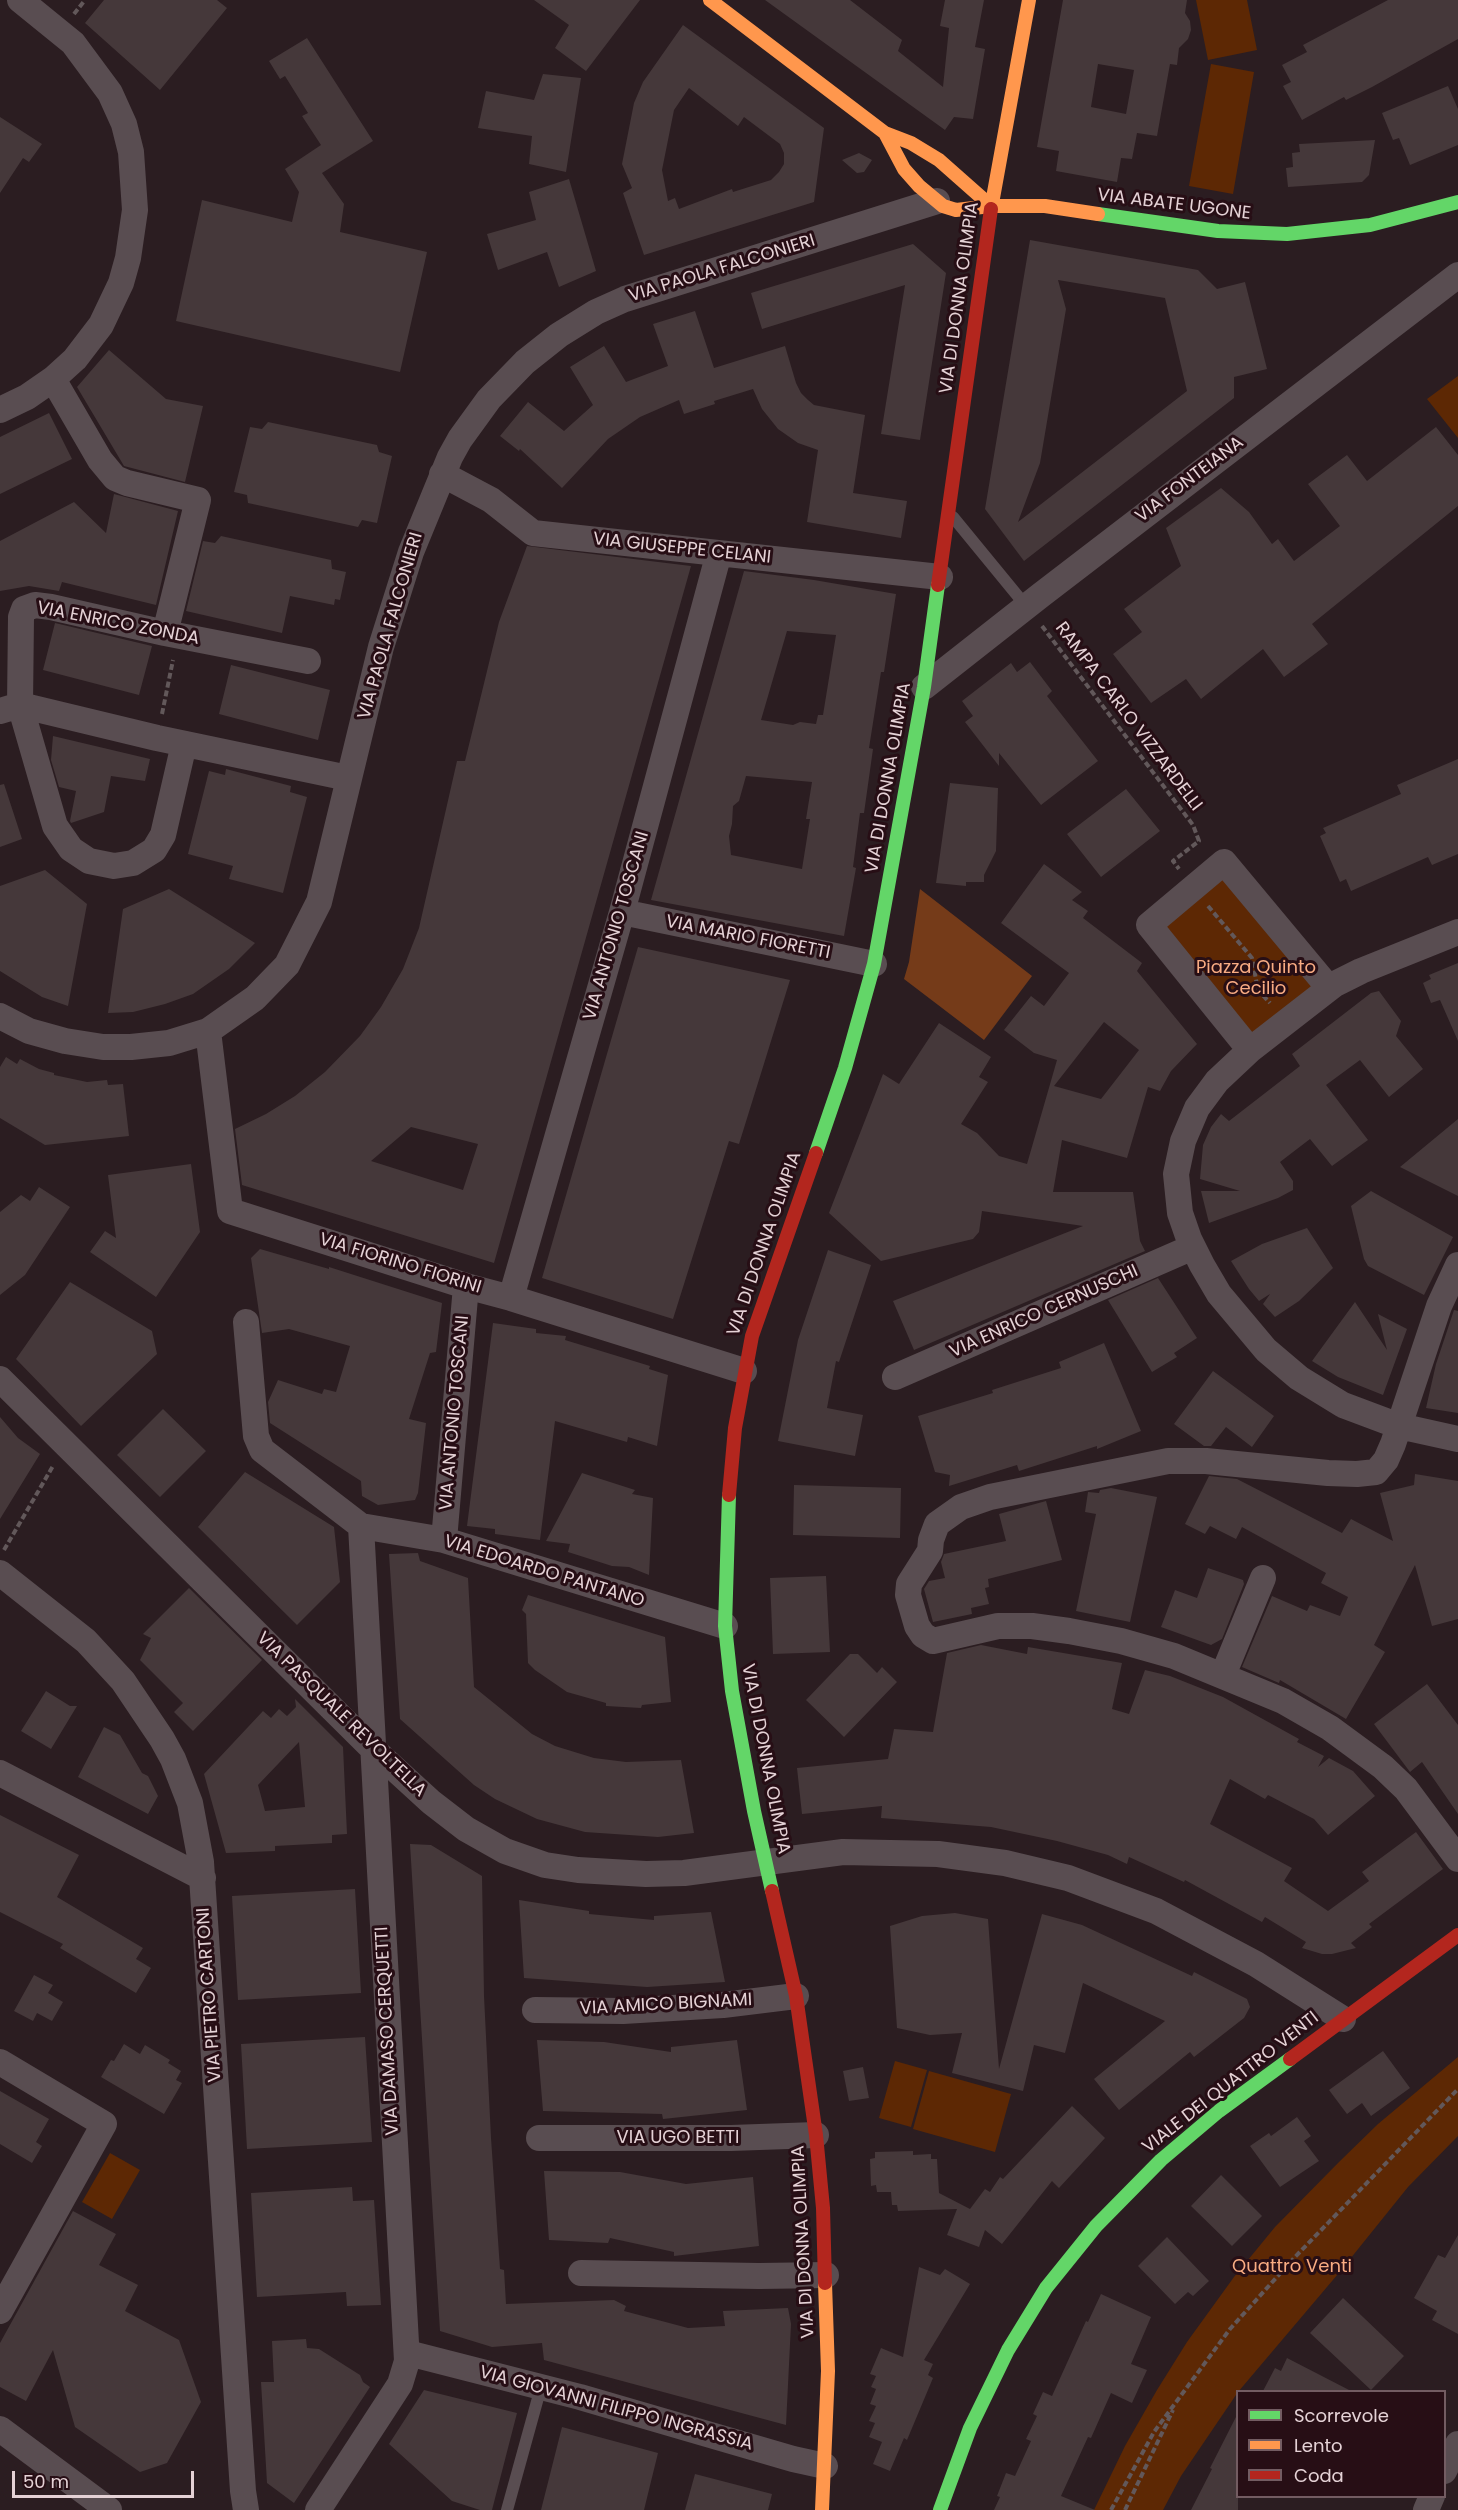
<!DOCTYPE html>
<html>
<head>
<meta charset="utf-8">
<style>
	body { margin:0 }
	#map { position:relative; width:1458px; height:2510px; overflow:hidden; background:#2b1d21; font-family:Poppins,sans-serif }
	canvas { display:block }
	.legend { position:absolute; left:1236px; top:2390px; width:210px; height:108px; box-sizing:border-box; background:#270e15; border:2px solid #735c62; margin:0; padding:8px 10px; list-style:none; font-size:18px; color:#e5d2d6 }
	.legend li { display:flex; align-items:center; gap:12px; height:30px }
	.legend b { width:30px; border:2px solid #735c62 }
	.scale { position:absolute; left:12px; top:2471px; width:182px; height:27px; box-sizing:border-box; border:3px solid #e5d2d6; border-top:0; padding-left:8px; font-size:18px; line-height:21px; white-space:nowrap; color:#e5d2d6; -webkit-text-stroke:4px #270e15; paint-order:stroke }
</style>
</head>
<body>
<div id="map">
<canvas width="1458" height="2510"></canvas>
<ul class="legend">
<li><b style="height:8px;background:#63d668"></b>Scorrevole</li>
<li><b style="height:8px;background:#ff974d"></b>Lento</li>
<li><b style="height:8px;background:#b3261e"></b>Coda</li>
</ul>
<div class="scale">50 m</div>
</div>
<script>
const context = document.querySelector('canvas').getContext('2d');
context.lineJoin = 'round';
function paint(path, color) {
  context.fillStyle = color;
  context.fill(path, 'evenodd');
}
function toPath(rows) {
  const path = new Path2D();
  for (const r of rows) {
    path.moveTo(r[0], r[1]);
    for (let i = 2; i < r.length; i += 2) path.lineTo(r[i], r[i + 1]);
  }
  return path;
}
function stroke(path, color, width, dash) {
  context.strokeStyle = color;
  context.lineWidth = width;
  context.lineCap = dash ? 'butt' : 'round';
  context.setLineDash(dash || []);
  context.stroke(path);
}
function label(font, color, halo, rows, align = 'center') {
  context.font = font + ' Poppins,sans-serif';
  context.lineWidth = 6;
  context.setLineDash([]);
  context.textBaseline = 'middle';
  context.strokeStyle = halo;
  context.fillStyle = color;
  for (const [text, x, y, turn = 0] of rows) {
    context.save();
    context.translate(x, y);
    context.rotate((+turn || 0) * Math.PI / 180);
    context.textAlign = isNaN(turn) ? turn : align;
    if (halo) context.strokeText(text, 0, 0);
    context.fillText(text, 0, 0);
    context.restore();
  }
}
paint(toPath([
	[1196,0,1247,0,1257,50,1208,60],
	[1211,64,1254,72,1233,194,1189,186],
	[1458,376,1458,438,1427,399],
	[1224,862,1329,988,1250,1050,1149,925],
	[1458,2057,1458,2136,1408,2187,1338,2274,1238,2392,1181,2476,1163,2510,1094,2510,1125,2446,1157,2390,1187,2342,1234,2277,1275,2227,1339,2162,1378,2124],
	[895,2061,927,2070,911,2127,879,2118],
	[929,2071,1011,2094,995,2152,913,2129],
	[110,2153,140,2170,112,2219,82,2202]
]), '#5d2804');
paint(toPath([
	[920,889,1032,976,984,1040,904,979,909,962]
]), '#753b19');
paint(toPath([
	[104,0,217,0,227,8,160,90,85,23],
	[534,0,640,0,586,71,555,48,569,25],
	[765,0,850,0,902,40,898,51,943,87,949,28,940,26,945,0,984,0,975,47,985,49,973,119,954,117,945,130],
	[1063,0,1187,0,1185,13,1190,21,1191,30,1188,39,1179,48,1177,65,1170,64,1157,136,1137,133,1132,159,1121,158,1117,182,1056,171,1059,151,1037,147],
	[1098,64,1134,70,1126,114,1091,107],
	[1388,0,1458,0,1458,39,1372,87,1346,100,1344,97,1302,120,1283,86,1291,82,1282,65,1307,52,1303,45],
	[683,25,824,128,814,202,644,255,623,193,632,188,622,164,634,103,643,82],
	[689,88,738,126,744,117,780,144,784,153,784,164,779,172,771,180,733,192,732,189,679,209,675,198,668,201,662,170,674,110],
	[307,38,373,141,322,173,344,204,340,232,427,252,400,372,176,321,202,200,292,222,299,192,285,169,321,145,302,116,308,113,285,76,280,79,269,61],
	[543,74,581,78,566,172,529,164,532,136,478,128,486,91,534,100],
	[1448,86,1458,109,1458,145,1410,165,1399,138,1393,140,1382,113],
	[0,117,42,144,29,162,23,158,0,193],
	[1375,140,1369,175,1362,182,1288,187,1286,168,1293,167,1292,153,1300,152,1299,144],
	[859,153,872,160,864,172,857,173,842,160],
	[569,179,596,271,559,287,547,252,498,270,487,234,536,220,529,192],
	[1030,240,1198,270,1217,289,1245,282,1267,369,1234,377,1234,398,1024,561,985,509],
	[1058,280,1165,298,1187,391,1018,522,1040,463,1066,309],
	[913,244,946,273,920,440,881,434,905,285,762,329,751,293],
	[695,311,714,368,785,346,796,383,801,393,808,400,814,405,865,415,853,493,907,501,901,538,807,522,818,450,798,443,778,429,762,409,753,389,714,401,715,404,684,414,679,400,640,417,608,439,562,488,520,449,519,451,500,436,528,402,564,431,593,405,570,367,604,346,626,382,668,366,653,324],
	[109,350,166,399,203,406,185,482,124,466,77,387],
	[49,413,72,459,0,494,0,437],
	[268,422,377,445,379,452,392,456,377,523,362,520,358,527,248,503,247,495,234,492,250,427,262,429],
	[1436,427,1458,455,1458,506,1312,624,1328,644,1284,677,1263,649,1201,699,1186,679,1151,703,1113,654,1142,632,1124,609,1181,566,1166,528,1221,488,1249,512,1272,544,1278,539,1294,561,1340,526,1308,484,1347,455,1367,481],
	[114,494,178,511,156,605,62,582,59,591,29,586,0,591,0,541,74,502,106,533],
	[221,536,331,560,332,569,346,572,340,600,335,599,334,605,290,596,282,633,186,611,203,541,215,543],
	[527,546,691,566,494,1263,242,1185,235,1129,266,1114,295,1096,325,1072,360,1036,381,1007,403,969,419,928,457,761,465,761,499,622],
	[411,1127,478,1144,463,1190,371,1161],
	[744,571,814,580,896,594,884,672,881,672,869,748,873,749,864,813,860,813,853,867,856,868,844,936,651,900],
	[787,631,836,635,823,715,818,715,816,724,800,722,793,725,761,720],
	[746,776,812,782,806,819,810,819,802,869,731,855,729,836,732,824,733,806,739,801],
	[55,623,152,646,139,695,43,670],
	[1030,662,1052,691,1047,696,1098,761,1041,805,999,753,999,766,965,722,973,716,962,701,1011,663,1017,672],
	[231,665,330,690,318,740,219,714],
	[53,736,150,759,145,781,111,776,104,812,71,823,70,821,76,791,59,787,51,760],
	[1458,759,1458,854,1432,865,1428,857,1351,891,1346,879,1340,882,1320,836,1326,833,1323,828,1401,794,1397,785],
	[226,769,291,786,290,792,307,797,283,893,229,879,233,866,188,854,209,771,225,775],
	[950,783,998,788,996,851,984,875,984,882,966,882,966,886,936,883],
	[4,784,22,839,0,847,0,785],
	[1126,789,1160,831,1101,877,1067,834],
	[1044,864,1082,892,1072,900,1088,911,1083,918,1142,963,1137,971,1197,1044,1171,1071,1160,1091,1148,1087,1127,1158,1062,1140,1053,1192,1133,1192,1140,1241,1145,1251,914,1350,893,1301,1083,1226,982,1211,979,1232,973,1239,881,1261,829,1213,883,1074,899,1084,939,1023,991,1057,979,1077,988,1082,961,1124,977,1133,999,1156,1027,1164,1057,1060,1034,1053,1004,1030,1031,996,1044,1006,1069,973,1001,923],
	[1104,1022,1139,1050,1101,1099,1054,1086],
	[45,870,87,904,68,1006,42,997,0,971,0,886],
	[169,889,255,943,229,969,193,994,165,1004,133,1012,108,1013,123,909],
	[638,947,790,980,739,1144,729,1141,673,1319,542,1278],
	[1458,963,1458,1041,1440,1000,1431,1003,1423,983,1431,979,1429,975],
	[1379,991,1401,1021,1396,1036,1423,1069,1389,1097,1360,1060,1326,1085,1368,1140,1332,1166,1310,1139,1280,1162,1293,1181,1293,1190,1278,1198,1209,1223,1201,1191,1240,1191,1200,1179,1203,1145,1211,1127,1221,1114,1229,1121,1300,1066,1292,1054,1371,993],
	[6,1057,17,1064,20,1059,39,1069,54,1073,54,1075,87,1082,107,1080,108,1085,123,1084,129,1136,45,1145,0,1118,0,1067],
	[1458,1119,1458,1196,1400,1167],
	[191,1164,200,1232,156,1297,90,1252,105,1231,116,1238,108,1175],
	[39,1187,70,1207,25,1275,0,1295,0,1212,21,1195,30,1201],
	[1371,1191,1453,1237,1424,1295,1368,1266,1364,1259,1351,1206],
	[1307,1228,1333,1268,1299,1301,1275,1317,1263,1304,1270,1294,1259,1301,1249,1289,1231,1261,1262,1244],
	[260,1249,329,1269,329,1267,442,1303,436,1352,430,1353,409,1419,426,1423,418,1493,415,1500,378,1505,362,1496,361,1481,270,1423,268,1402,278,1380,322,1394,324,1389,336,1392,350,1346,289,1329,262,1333,251,1258],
	[828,1250,871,1265,839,1362,836,1361,827,1408,863,1415,855,1456,778,1441,798,1340],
	[1158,1278,1197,1338,1174,1353,1177,1357,1152,1372,1108,1300],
	[70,1282,152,1331,157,1354,81,1426,16,1359],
	[1355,1302,1387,1350,1378,1314,1407,1329,1383,1395,1338,1377,1312,1361],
	[1454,1310,1458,1311,1458,1413,1426,1408,1436,1364],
	[493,1323,536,1329,536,1333,566,1336,565,1340,650,1366,649,1369,668,1375,657,1446,628,1437,627,1442,555,1421,540,1540,495,1534,495,1529,467,1526],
	[1104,1343,1141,1431,1097,1449,1097,1446,1019,1471,1017,1465,949,1486,950,1475,935,1472,918,1416,993,1393,992,1390,1061,1368,1059,1362],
	[1213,1371,1274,1416,1252,1447,1226,1427,1211,1446,1204,1446,1174,1424],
	[163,1409,206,1451,160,1497,117,1455],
	[0,1417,18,1438,40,1454,0,1519],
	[245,1472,334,1527,340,1582,297,1625,198,1527],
	[582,1473,635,1490,632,1494,653,1498,649,1575,629,1567,612,1566,568,1552,570,1544,546,1541],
	[1415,1474,1458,1481,1458,1619,1432,1626,1415,1565,1374,1645,1385,1652,1346,1719,1280,1680,1279,1683,1242,1667,1272,1596,1307,1611,1310,1605,1340,1616,1348,1597,1321,1583,1326,1573,1242,1527,1236,1539,1210,1526,1205,1534,1185,1524,1209,1476,1237,1479,1342,1533,1351,1519,1393,1541,1380,1493,1414,1485],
	[794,1485,901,1488,900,1538,793,1535],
	[1111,1488,1157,1497,1130,1622,1076,1611,1096,1514,1085,1512,1088,1492,1099,1493,1100,1490],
	[1046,1501,1062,1560,988,1579,989,1587,985,1588,989,1604,971,1608,972,1614,933,1622,924,1589,929,1581,945,1578,941,1562,944,1554,1006,1541,999,1514],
	[418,1553,420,1561,468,1578,474,1687,532,1734,555,1746,594,1758,626,1762,681,1760,694,1833,658,1837,585,1832,537,1819,495,1799,474,1785,400,1719,389,1554],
	[1208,1568,1243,1580,1244,1584,1222,1639,1211,1645,1161,1627,1175,1590,1197,1598],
	[826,1576,830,1652,773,1654,770,1578],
	[189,1588,262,1660,193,1731,174,1712,183,1703,140,1660,151,1638,143,1634],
	[528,1595,665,1637,671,1702,642,1705,641,1708,606,1706,606,1703,567,1692,535,1670,528,1663,526,1614,522,1610],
	[981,1645,1027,1654,1028,1647,1122,1663,1112,1709,1129,1714,1145,1670,1170,1676,1223,1697,1299,1739,1297,1742,1324,1756,1318,1767,1329,1758,1353,1771,1375,1796,1328,1835,1314,1819,1268,1795,1265,1799,1230,1779,1210,1824,1292,1868,1284,1881,1328,1911,1369,1881,1362,1872,1416,1832,1443,1869,1369,1924,1372,1927,1351,1943,1356,1948,1332,1954,1322,1954,1302,1948,1306,1942,1265,1917,1262,1922,1185,1880,1184,1882,1129,1857,1127,1864,1108,1855,1057,1841,991,1827,881,1818,882,1806,802,1814,797,1768,888,1759,894,1729,933,1732,947,1653],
	[850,1654,858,1654,877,1673,882,1667,897,1682,844,1737,806,1700],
	[1427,1684,1458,1725,1458,1814,1422,1762,1410,1772,1374,1724],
	[46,1691,70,1706,77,1706,51,1749,21,1731],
	[295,1699,343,1747,347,1834,332,1835,332,1843,275,1846,275,1851,226,1853,204,1774,263,1711,271,1718,279,1709,287,1716,296,1707],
	[299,1742,305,1807,265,1811,258,1785],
	[104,1727,120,1735,142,1773,148,1776,158,1796,148,1814,78,1777],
	[0,1815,79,1855,57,1897,143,1948,136,1959,151,1968,136,1993,60,1948,63,1944,0,1912],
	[410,1844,431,1845,482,1876,484,1996,491,2138,500,2269,504,2270,506,2304,614,2300,626,2306,624,2311,688,2328,725,2326,723,2311,788,2308,791,2324,786,2425,544,2360,542,2343,492,2347,440,2331],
	[355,1889,361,1993,238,2000,232,1896],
	[519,1900,589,1911,589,1914,654,1920,654,1916,711,1912,725,1982,647,1987,524,1978],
	[955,1913,988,1919,999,2069,1042,1914,1082,1925,1192,1976,1194,1972,1247,1999,1250,2007,1244,2018,1194,2057,1190,2052,1119,2110,1094,2079,1165,2021,1083,1983,1065,2053,1034,2045,1023,2091,952,2073,962,2033,930,2035,897,2028,890,1926,922,1916],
	[34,1975,53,1985,48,1993,63,2002,52,2021,37,2013,33,2021,14,2011],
	[365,2037,372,2142,247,2149,241,2044],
	[537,2040,604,2042,671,2052,671,2047,737,2040,747,2110,663,2119,662,2114,543,2111],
	[124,2044,140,2054,145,2045,170,2060,168,2063,181,2071,176,2080,182,2083,164,2114,101,2077,111,2060,114,2061],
	[1383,2051,1410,2088,1371,2116,1362,2103,1347,2114,1329,2090],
	[863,2067,869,2098,849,2101,843,2071],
	[0,2091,49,2119,36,2142,42,2146,32,2163,0,2144],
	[1072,2106,1105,2138,1059,2188,1052,2181,1002,2244,985,2230,979,2247,947,2235,957,2209,898,2211,897,2205,892,2205,891,2192,877,2192,876,2185,871,2186,870,2159,875,2158,875,2152,913,2151,913,2155,931,2154,931,2159,937,2159,939,2193,970,2209,985,2189,990,2192,1000,2177,1003,2179],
	[1297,2117,1311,2136,1304,2141,1319,2161,1280,2187,1250,2146,1269,2133,1271,2136],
	[544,2171,620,2172,686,2184,753,2177,759,2246,674,2256,674,2252,610,2238,608,2243,549,2240],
	[1221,2175,1262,2216,1232,2246,1191,2206],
	[352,2187,353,2201,374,2200,381,2305,347,2306,346,2292,257,2297,251,2193],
	[73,2211,116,2234,99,2265,138,2285,125,2311,179,2340,201,2402,167,2463,140,2472,75,2427,53,2350,26,2401,0,2387,0,2343],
	[1458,2235,1458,2334,1432,2320,1437,2311,1414,2298,1438,2255,1445,2258],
	[1167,2237,1209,2281,1193,2296,1188,2292,1175,2304,1138,2266],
	[919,2267,940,2275,945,2269,970,2284,924,2360,933,2364,928,2375,933,2378,907,2440,904,2438,890,2471,873,2464,882,2442,869,2437,875,2423,869,2421,876,2406,870,2404,876,2389,871,2387,876,2376,870,2374,881,2348,903,2357],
	[1101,2294,1151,2317,1131,2364,1147,2370,1132,2403,1111,2393,1091,2438,1088,2437,1061,2496,1095,2510,994,2510,1000,2497,997,2496,1006,2473,1015,2476,1031,2441,1026,2439,1037,2416,1033,2414,1043,2392,1052,2396,1086,2321,1088,2322],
	[1343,2298,1404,2356,1371,2390,1310,2333],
	[306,2339,307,2348,319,2349,360,2375,363,2382,370,2387,294,2503,267,2483,261,2382,274,2382,272,2341],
	[1287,2358,1351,2391,1263,2391,1275,2368,1281,2371],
	[424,2390,517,2413,492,2510,480,2510,452,2501,389,2444],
	[1238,2413,1238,2510,1191,2510,1212,2469,1210,2468],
	[562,2427,658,2453,644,2510,541,2510],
	[695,2474,772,2494,768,2510,685,2510]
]), '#45383a');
stroke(toPath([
	[74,14,85,0],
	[1042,626,1193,825,1199,841,1173,861,1179,869],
	[162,714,173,660],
	[1208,906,1252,958,1258,990,1270,1003],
	[4,1550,53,1466],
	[1111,2510,1154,2432,1230,2329,1294,2258,1458,2089],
	[1125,2510,1173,2410]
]), '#62585a', 4, [6, 3]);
stroke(toPath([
	[953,517,1026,606],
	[507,2510,541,2387]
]), '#594d51', 12);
stroke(toPath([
	[53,379,100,460,115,478,127,483,198,500,165,633],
	[0,410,27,397,53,379,75,359,101,325,121,283,128,258,135,210,131,152,124,124,110,93,73,43,20,0],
	[442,474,491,500,533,533,940,577],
	[924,687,1041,595,1458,275],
	[0,711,20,705,157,738,348,778],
	[184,744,163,835,154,850,133,863,114,866,89,861,71,849,55,826,20,705,21,617,24,609,35,605,51,607,165,633,308,661],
	[622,912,874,964],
	[1458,932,1361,971,1335,984,1250,1050,1217,1081,1197,1108,1183,1141,1176,1174,1180,1213,1189,1239,1202,1265,1219,1294,1266,1350,1299,1378,1343,1405,1399,1426,1458,1439],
	[0,1016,29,1031,65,1041,103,1047,131,1047,169,1043,208,1031,255,998,287,965,319,902,381,647,411,552,450,457,460,439,489,399,525,362,559,335,596,312,625,299,937,201],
	[208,1031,230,1211,466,1286,511,1298,744,1371],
	[1250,1050,1149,925,1224,862,1329,988],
	[1458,1265,1439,1306,1393,1444,1386,1460,1376,1472,1357,1474,1328,1473,1206,1461,1168,1461,990,1497,961,1507,937,1524,931,1540,930,1551,909,1584,908,1595,917,1626,923,1635,933,1641,998,1626,1032,1626,1069,1631,1121,1641,1174,1656,1283,1701,1330,1728,1383,1767,1406,1789,1458,1859],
	[511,1298,622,912,719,553],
	[246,1322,256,1436,262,1450,361,1526,444,1540,725,1626],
	[895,1377,1193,1247],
	[0,1379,372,1748,431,1802,466,1829,505,1851,545,1865,578,1870,646,1874,684,1873,843,1852,938,1854,1005,1863,1068,1878,1156,1911,1256,1964,1343,2019],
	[444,1540,466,1286],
	[0,1573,86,1641,123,1681,162,1739,173,1759,190,1803,201,1862,243,2491,246,2510],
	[1223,1675,1263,1578],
	[0,1773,203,1878],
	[535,2010,623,2011,723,2005,796,1996],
	[0,2062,104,2124,0,2311],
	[539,2138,731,2138,816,2135],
	[581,2273,759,2276,826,2275],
	[408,2353,580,2397,793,2459,825,2466],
	[0,2429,109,2510],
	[1444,2471,1458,2444],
	[318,2510,400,2384,407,2361,361,1526],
	[1426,2510,1432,2496]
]), '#594d51', 26);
stroke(toPath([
	[1098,214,1218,231,1287,234,1370,225,1458,202],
	[816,1153,845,1068,874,964,924,687,938,585],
	[729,1495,725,1626,732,1691,754,1811,772,1891],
	[940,2510,970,2428,1008,2350,1046,2288,1096,2226,1161,2160,1219,2111,1290,2059]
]), '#63d668', 14);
stroke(toPath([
	[710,0,885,133,911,143,939,160,991,206],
	[885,133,904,169,919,186,943,206,956,210,991,206,1045,206,1098,214],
	[991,209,1029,0],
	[822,2510,828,2371,825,2283]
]), '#ff974d', 14);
stroke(toPath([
	[938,585,991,209],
	[729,1495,735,1428,752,1336,816,1153],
	[772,1891,796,1996,816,2135,823,2208,825,2283],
	[1290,2059,1458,1935]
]), '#b3261e', 14);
label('18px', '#e5d2d6', '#270e15', [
	["VIA ABATE UGONE",1174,205,7],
	["VIA PAOLA FALCONIERI",722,269,-17],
	["VIA DI DONNA OLIMPIA",960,298,-82],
	["VIA FONTEIANA",1190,480,-37],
	["VIA GIUSEPPE CELANI",682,549,6],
	["VIA ENRICO ZONDA",118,624,11],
	["VIA PAOLA FALCONIERI",391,626,-74],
	["RAMPA CARLO VIZZARDELLI",1128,717,53],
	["VIA DI DONNA OLIMPIA",889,778,-80],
	["VIA ANTONIO TOSCANI",617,926,-74],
	["VIA MARIO FIORETTI",748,938,11],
	["VIA DI DONNA OLIMPIA",765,1244,-71],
	["VIA FIORINO FIORINI",400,1264,17],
	["VIA ENRICO CERNUSCHI",1044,1312,-24],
	["VIA ANTONIO TOSCANI",455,1413,-85],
	["VIA EDOARDO PANTANO",544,1572,17],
	["VIA PASQUALE REVOLTELLA",341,1715,44],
	["VIA DI DONNA OLIMPIA",765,1759,79],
	["VIA PIETRO CARTONI",210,1995,-94],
	["VIA AMICO BIGNAMI",666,2005,-3],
	["VIA DAMASO CERQUETTI",388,2031,-93],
	["VIALE DEI QUATTRO VENTI",1231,2083,-38],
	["VIA UGO BETTI",678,2138],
	["VIA DI DONNA OLIMPIA",804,2242,-93],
	["VIA GIOVANNI FILIPPO INGRASSIA",616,2409,15]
]);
label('18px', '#f9ac83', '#270e15', [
	["Piazza Quinto",1256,968],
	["Cecilio",1256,989],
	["Quattro Venti",1292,2267]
]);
</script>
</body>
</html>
